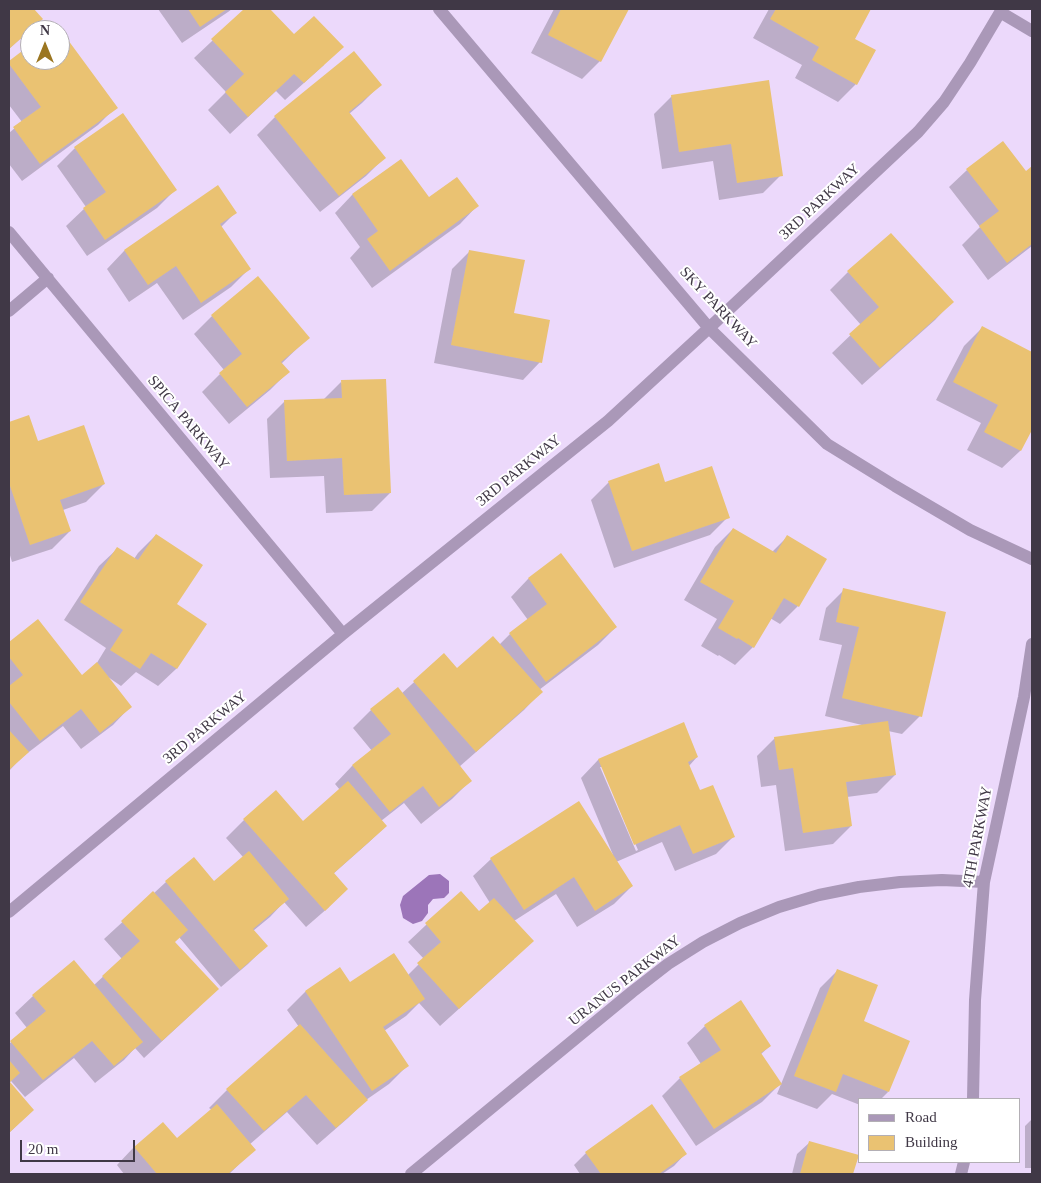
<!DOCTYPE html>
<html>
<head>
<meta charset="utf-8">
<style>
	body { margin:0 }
	#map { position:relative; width:1041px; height:1183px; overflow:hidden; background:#ecd9fb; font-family:Georgia,serif }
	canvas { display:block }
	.frame { position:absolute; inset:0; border:10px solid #403846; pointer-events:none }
	.legend { position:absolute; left:858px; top:1098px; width:162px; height:65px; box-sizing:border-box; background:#fff; border:1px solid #b3afb5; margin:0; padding:6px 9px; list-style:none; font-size:15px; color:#403846 }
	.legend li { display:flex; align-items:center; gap:10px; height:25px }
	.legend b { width:25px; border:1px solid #b3afb5 }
	.north { position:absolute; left:20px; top:20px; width:50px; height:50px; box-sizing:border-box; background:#fff; border:1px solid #b3afb5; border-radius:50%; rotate:0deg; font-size:14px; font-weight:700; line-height:20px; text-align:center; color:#403846 }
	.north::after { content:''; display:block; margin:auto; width:18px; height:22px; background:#9b7621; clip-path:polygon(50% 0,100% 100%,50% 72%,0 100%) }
	.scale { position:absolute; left:20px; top:1140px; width:115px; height:22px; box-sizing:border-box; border:2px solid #403846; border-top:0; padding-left:6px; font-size:15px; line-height:18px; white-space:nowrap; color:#403846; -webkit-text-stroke:4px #fff; paint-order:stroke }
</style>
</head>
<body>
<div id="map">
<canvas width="1041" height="1183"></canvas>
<div class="frame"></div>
<ul class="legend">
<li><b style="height:6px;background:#aa98b8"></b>Road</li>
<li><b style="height:14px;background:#eac272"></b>Building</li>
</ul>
<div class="north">N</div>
<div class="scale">20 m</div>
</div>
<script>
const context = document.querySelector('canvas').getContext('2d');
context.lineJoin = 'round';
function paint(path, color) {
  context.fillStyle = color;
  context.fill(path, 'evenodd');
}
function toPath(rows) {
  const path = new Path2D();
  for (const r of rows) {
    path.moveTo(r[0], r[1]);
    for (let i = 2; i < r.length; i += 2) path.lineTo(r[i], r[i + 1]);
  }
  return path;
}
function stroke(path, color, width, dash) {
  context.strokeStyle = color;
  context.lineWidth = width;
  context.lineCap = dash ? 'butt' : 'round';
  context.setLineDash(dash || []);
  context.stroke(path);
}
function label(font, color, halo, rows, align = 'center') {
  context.font = font + ' Georgia,serif';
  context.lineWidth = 4;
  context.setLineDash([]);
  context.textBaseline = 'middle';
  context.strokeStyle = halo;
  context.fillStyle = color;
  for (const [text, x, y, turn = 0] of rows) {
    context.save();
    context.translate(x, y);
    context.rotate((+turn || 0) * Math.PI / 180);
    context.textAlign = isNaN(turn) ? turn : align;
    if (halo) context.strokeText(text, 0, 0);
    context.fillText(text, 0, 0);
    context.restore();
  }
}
paint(toPath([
	[440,874,449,881,449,893,444,898,433,899,428,905,428,913,422,921,413,924,403,918,400,905,403,896,429,875]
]), '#9c75b9');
paint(toPath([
	[9,9,33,9,42,19,9,49],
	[158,9,232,9,228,12,182,43],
	[246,9,268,9,294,36,324,65,285,100,276,91,230,134,208,110,226,92,194,58],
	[554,9,627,9,600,61,582,79,531,53],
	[769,9,870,9,853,39,875,51,856,84,838,102,795,78,802,65,753,38],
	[60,32,116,107,98,125,22,181,9,164,9,133,22,122,9,105,9,62,30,46,30,60,60,60],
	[353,53,380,85,362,103,349,114,384,158,366,176,320,212,257,135,275,117],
	[672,96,781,175,763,193,719,200,713,161,662,169,654,114],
	[75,148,175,190,157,208,87,256,66,226,86,207,57,166],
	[401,160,429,199,477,206,460,224,372,288,350,258,360,247,335,213,352,195],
	[1032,168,1032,246,988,280,962,245,980,227,949,187,967,170,1026,172],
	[217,187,235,213,221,227,249,269,231,287,183,320,157,283,129,302,107,269,124,251],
	[470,251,513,314,540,362,523,380,434,363,452,269],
	[848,272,952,302,935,320,862,385,832,353,861,325,830,290],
	[258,278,308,338,281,364,288,372,270,390,229,424,202,392,224,370,194,334,212,316],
	[982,328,1032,353,1032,427,1020,451,1002,468,967,450,981,423,936,400,964,346],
	[341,382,390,493,372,511,326,513,324,476,270,478,267,419,285,401,323,400],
	[28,416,37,443,104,484,86,502,63,510,70,531,52,549,12,562,9,552,9,423],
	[609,482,665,484,728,517,710,535,614,568,591,500],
	[733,529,772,552,787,537,798,606,780,624,770,618,753,647,735,665,719,655,718,656,701,646,717,619,684,600,715,547],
	[156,535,175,605,206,624,176,669,158,686,136,672,121,686,108,677,130,707,113,725,81,749,63,726,21,758,9,771,9,644,38,621,82,676,95,666,106,648,64,620,99,566,117,549,134,559,138,553],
	[561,555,616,627,598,645,539,690,541,692,524,710,459,767,470,781,452,799,421,824,404,803,381,821,386,826,368,843,333,874,329,907,306,927,284,902,270,917,253,931,266,946,248,964,221,987,179,937,174,942,199,1007,144,1058,135,1048,124,1060,95,1083,74,1058,25,1097,11,1081,9,1083,33,1110,9,1133,9,1044,27,1028,15,1013,33,996,94,985,122,959,104,939,166,882,194,859,214,882,243,857,226,838,244,820,276,792,303,822,340,790,335,784,352,766,372,751,353,728,371,710,401,694,444,655,457,670,499,645,510,634,528,620,511,597,528,579],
	[844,590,920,716,902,734,888,731,895,775,877,793,847,797,851,826,833,844,785,851,776,785,761,787,757,756,775,738,866,726,825,716,842,645,819,640,826,608],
	[697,757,689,766,700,792,734,836,716,854,675,871,662,842,616,862,632,886,614,904,577,927,556,894,514,921,514,959,440,1026,419,1003,406,1016,384,1031,407,1066,389,1084,366,1100,348,1118,317,1145,287,1112,249,1145,254,1150,229,1174,124,1174,117,1165,134,1147,177,1140,212,1110,209,1108,227,1090,299,1027,287,1010,305,992,339,969,349,984,408,975,424,959,408,942,461,892,479,913,490,903,473,876,491,859,613,855,581,778,598,760],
	[600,767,602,767,638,850,636,851],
	[1032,963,1032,1001,1031,1001],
	[838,970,862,1022,888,1092,881,1099,860,1099,860,1105,832,1094,817,1109,777,1094,820,988],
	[705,1026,770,1046,760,1055,780,1084,762,1102,696,1146,662,1096,680,1078,701,1064,687,1043],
	[1032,1119,1032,1168,1025,1168,1025,1126],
	[810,1142,857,1156,852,1174,792,1174,797,1154],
	[586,1153,686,1153,674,1166,662,1174,580,1174,574,1165]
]), '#0003');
paint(toPath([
	[9,9,34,9,43,19,9,49],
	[188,9,227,9,200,27],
	[244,9,270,9,294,34,314,16,344,47,304,83,294,74,248,117,225,92,244,74,211,39],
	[561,9,629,9,601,62,548,35],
	[776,9,871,9,855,39,876,50,857,85,812,60,819,47,770,19],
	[57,25,118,108,40,164,13,127,41,107,9,64,9,61,30,45,30,60,60,60,60,30,50,30],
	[354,51,382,85,349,112,386,158,339,196,274,116],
	[769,80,783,176,737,183,731,144,679,152,671,95],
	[123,113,177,190,105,240,83,208,106,192,74,147],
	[1003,141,1026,171,1032,166,1032,244,1007,263,979,226,999,211,966,169],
	[401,159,429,197,457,177,479,206,390,271,367,239,378,231,352,194],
	[218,185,237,213,220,224,251,269,201,303,176,266,148,285,124,250],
	[891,233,954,302,880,368,849,334,879,307,847,271],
	[469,250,525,260,514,313,550,320,542,363,451,345],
	[258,276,310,338,281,362,290,372,247,407,219,373,242,354,211,315],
	[982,326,1032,352,1032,430,1021,451,984,432,998,405,953,382],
	[386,379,391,493,344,495,342,458,287,461,284,400,342,398,341,380],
	[29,415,38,441,84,425,105,484,60,500,71,531,30,545,9,483,9,422],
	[659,463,665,482,712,466,730,518,632,551,608,481],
	[733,528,776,553,787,535,827,559,799,607,784,598,754,648,738,638,737,639,718,628,734,601,700,582],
	[156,534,203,565,177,604,207,624,177,669,151,653,140,669,110,650,123,630,80,602,117,547,138,560],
	[561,553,617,627,546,682,509,633,547,604,528,578],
	[843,588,946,612,922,717,842,698,859,627,836,622],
	[38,619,82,675,97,662,132,707,100,733,81,709,40,741,9,702,9,686,23,675,9,657,9,642],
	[493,636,543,692,476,752,413,681,444,653,457,668],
	[398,687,472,781,439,807,423,786,390,812,352,765,391,734,370,709],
	[888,721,896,775,846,782,852,826,803,833,793,768,779,770,774,737],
	[684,722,698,757,688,762,700,790,713,785,735,837,693,854,680,825,634,845,598,759],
	[9,730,29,752,9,770],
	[348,781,387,826,334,873,348,889,325,911,243,819,276,790,303,821],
	[579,801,633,886,595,911,574,877,524,910,490,858],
	[249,851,289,899,253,929,268,946,240,970,165,881,194,857,214,881],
	[153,891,188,930,175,942,219,989,162,1041,102,976,140,941,121,921],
	[461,891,479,911,494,898,534,941,459,1009,417,963,441,942,425,923],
	[394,953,425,999,383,1027,409,1066,372,1091,305,991,340,967,350,982],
	[74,960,143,1042,114,1066,92,1041,43,1080,10,1041,46,1011,32,995],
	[837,969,878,985,864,1021,910,1041,889,1092,843,1074,836,1092,794,1076],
	[741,1000,771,1046,761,1053,782,1084,714,1129,679,1077,721,1050,704,1025],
	[300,1024,368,1100,336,1128,306,1095,264,1131,226,1089],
	[9,1060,20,1073,10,1082,34,1110,9,1133],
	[217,1104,256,1150,228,1174,157,1174,134,1147,163,1122,177,1138],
	[652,1104,687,1154,659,1174,601,1174,585,1152],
	[809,1141,859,1155,853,1174,800,1174]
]), '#eac272');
stroke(toPath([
	[439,9,709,328,827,444,895,486,970,530,1032,559],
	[1000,12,1032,31],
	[9,232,343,634],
	[9,311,48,278],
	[9,912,343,634,608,421,709,328,918,132,944,102,970,63,1002,9],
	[973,1099,975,1000,984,882,1024,697,1032,644],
	[411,1174,632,992,668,964,703,942,740,923,779,907,819,895,859,887,900,882,942,880,984,882],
	[961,1174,964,1162]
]), '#aa98b8', 12);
label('15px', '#403846', '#fff', [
	["3RD PARKWAY",820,202,-43],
	["SKY PARKWAY",718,308,47],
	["SPICA PARKWAY",188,423,50],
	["3RD PARKWAY",519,471,-39],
	["3RD PARKWAY",205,728,-40],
	["4TH PARKWAY",978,837,-79],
	["URANUS PARKWAY",625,981,-38]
]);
</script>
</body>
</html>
